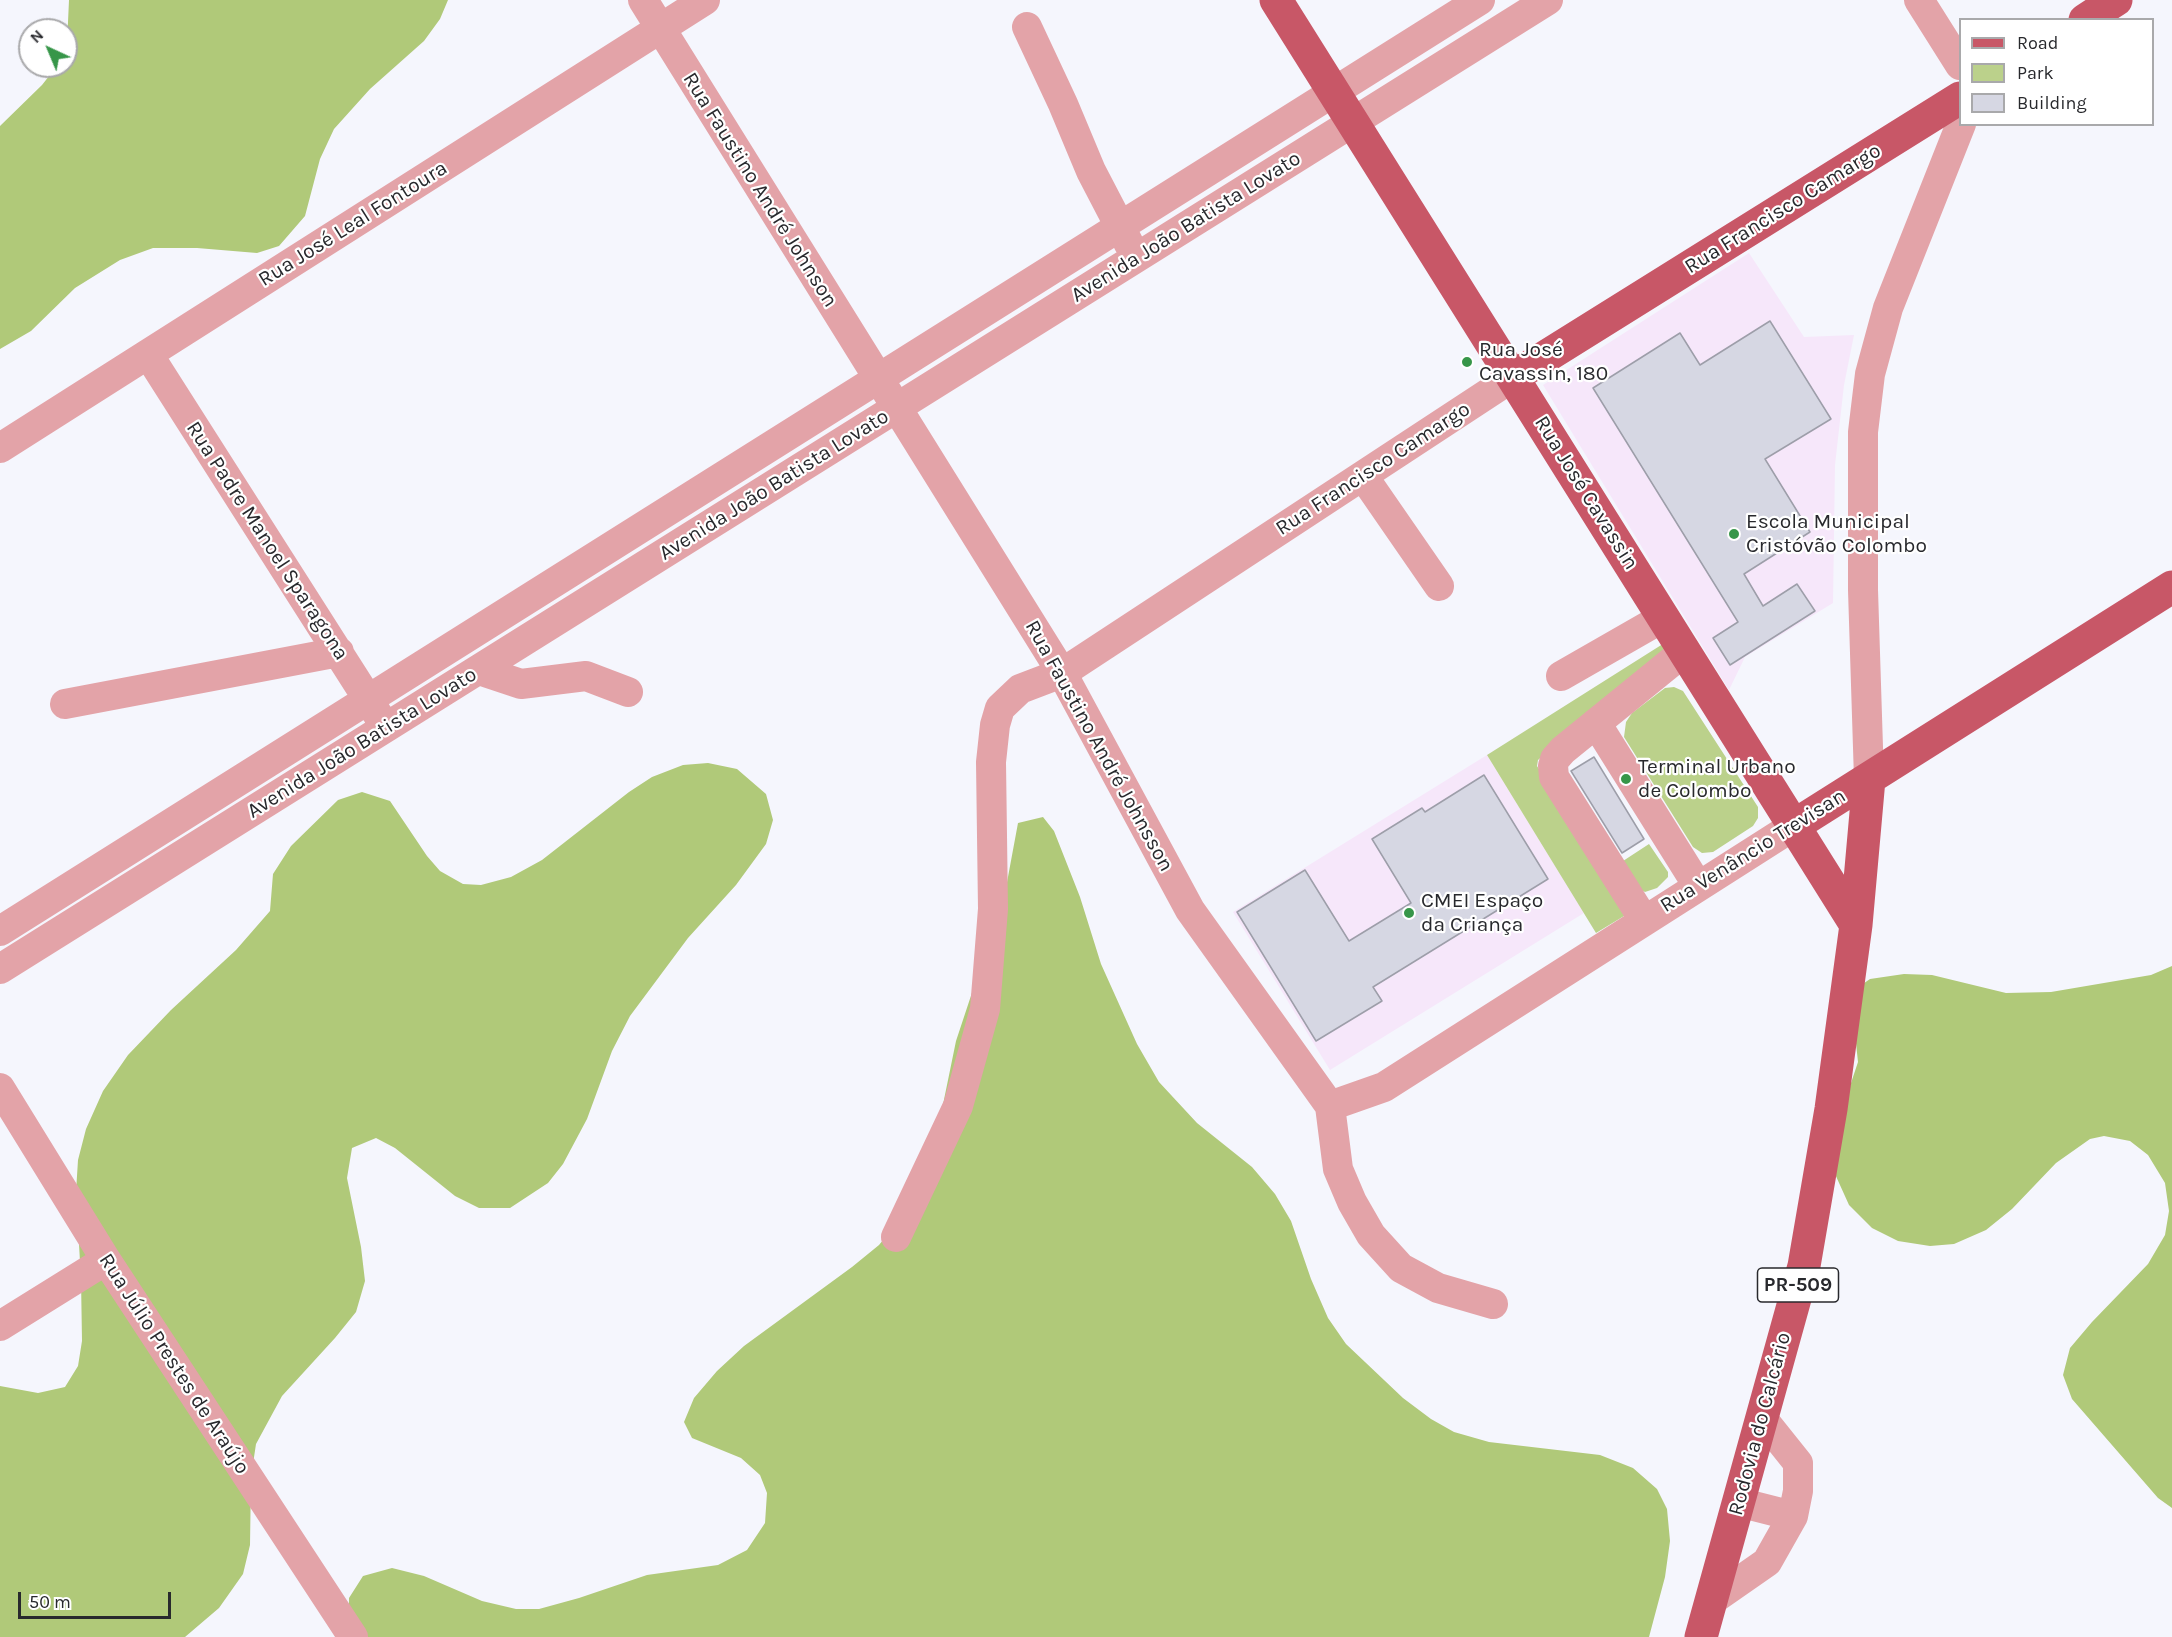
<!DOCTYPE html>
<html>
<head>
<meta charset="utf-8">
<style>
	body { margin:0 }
	#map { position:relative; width:2172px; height:1637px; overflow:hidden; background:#f5f6fd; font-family:Karla,sans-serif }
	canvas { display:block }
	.legend { position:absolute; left:1959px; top:18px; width:195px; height:108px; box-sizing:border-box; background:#fff; border:2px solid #a9a9ab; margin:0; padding:8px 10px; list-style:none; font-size:18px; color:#28292d }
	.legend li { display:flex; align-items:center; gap:12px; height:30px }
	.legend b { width:30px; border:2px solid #a9a9ab }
	.north { position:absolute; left:18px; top:18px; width:60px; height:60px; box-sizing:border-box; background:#fff; border:2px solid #a9a9ab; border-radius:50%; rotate:316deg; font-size:16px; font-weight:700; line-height:24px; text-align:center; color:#28292d }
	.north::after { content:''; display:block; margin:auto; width:21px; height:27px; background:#379649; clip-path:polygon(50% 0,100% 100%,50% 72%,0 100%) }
	.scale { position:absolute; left:18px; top:1592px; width:153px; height:27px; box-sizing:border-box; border:3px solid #28292d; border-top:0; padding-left:8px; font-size:18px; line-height:21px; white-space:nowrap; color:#28292d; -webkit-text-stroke:4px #fff; paint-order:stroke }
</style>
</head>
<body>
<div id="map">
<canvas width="2172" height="1637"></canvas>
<ul class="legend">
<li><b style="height:8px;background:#c85767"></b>Road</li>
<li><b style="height:16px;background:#bbd18b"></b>Park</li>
<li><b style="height:16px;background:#d6d7e3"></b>Building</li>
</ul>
<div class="north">N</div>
<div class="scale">50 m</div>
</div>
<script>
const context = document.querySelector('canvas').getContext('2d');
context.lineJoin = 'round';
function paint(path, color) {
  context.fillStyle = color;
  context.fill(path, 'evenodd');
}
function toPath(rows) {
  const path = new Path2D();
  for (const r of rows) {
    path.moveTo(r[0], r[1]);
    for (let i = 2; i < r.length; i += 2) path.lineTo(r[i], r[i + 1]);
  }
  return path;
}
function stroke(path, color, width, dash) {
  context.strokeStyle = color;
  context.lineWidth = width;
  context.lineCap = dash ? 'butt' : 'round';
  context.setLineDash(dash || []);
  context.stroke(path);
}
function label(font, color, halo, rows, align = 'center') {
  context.font = font + ' Karla,sans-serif';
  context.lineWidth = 4.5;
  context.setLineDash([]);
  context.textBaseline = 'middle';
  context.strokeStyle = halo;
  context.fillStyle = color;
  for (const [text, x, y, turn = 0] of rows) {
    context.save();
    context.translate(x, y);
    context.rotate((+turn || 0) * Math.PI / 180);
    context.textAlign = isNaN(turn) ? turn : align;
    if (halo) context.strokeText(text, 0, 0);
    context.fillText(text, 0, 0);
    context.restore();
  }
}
paint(toPath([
	[1749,253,1804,337,1854,335,1844,385,1835,465,1833,603,1745,657,1729,690,1543,385],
	[1487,755,1584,913,1330,1070,1233,912]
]), '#f6e7fa');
paint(toPath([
	[1666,642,1668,646,1538,760,1537,766,1629,913,1596,933,1487,755],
	[1674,687,1683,691,1758,807,1758,818,1753,826,1713,852,1702,853,1693,847,1624,737,1626,722,1632,713,1665,688],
	[1649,844,1668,872,1668,877,1657,888,1645,892,1640,889,1623,861]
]), '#bbd18b');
paint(toPath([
	[69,0,448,0,440,19,424,41,370,89,334,129,320,159,305,216,279,246,257,253,197,248,153,248,120,260,75,288,31,331,0,349,0,126,42,85,57,66,66,66],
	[708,763,737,769,766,794,773,820,766,844,736,885,688,938,630,1016,612,1051,587,1119,563,1164,548,1183,510,1208,479,1208,455,1196,395,1148,376,1138,352,1148,347,1178,361,1247,365,1281,356,1312,335,1338,282,1396,256,1444,251,1477,250,1545,243,1574,219,1608,185,1637,0,1637,0,1386,38,1393,65,1387,78,1366,82,1341,81,1279,76,1192,78,1160,86,1129,103,1091,128,1055,171,1010,236,950,270,911,273,874,291,846,338,800,362,792,390,801,427,856,440,871,463,884,481,885,511,877,542,860,629,792,652,777,683,765],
	[1043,817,1054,831,1080,897,1101,964,1137,1044,1159,1082,1197,1123,1252,1167,1275,1194,1291,1221,1311,1279,1328,1318,1346,1344,1403,1398,1431,1419,1454,1432,1489,1442,1600,1455,1633,1468,1657,1489,1667,1509,1670,1541,1665,1577,1649,1637,353,1637,349,1630,349,1598,363,1576,392,1568,424,1576,482,1601,516,1609,539,1609,579,1598,647,1575,718,1565,747,1550,765,1523,767,1493,760,1475,741,1458,692,1438,684,1422,694,1398,717,1371,744,1346,852,1267,879,1245,917,1199,930,1168,956,1041,1005,893,1018,823],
	[2172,966,2172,1508,2158,1498,2072,1399,2063,1375,2070,1348,2092,1322,2148,1264,2165,1235,2169,1211,2165,1183,2148,1155,2130,1141,2104,1136,2090,1139,2056,1163,2012,1209,1986,1230,1954,1244,1930,1246,1898,1241,1872,1228,1849,1205,1835,1174,1844,1104,1858,1062,1854,1025,1857,988,1870,979,1904,974,1932,975,2006,993,2051,992,2151,975]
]), '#b0c979');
const building = toPath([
	[1770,321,1831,419,1765,459,1810,532,1744,574,1763,606,1797,584,1815,611,1730,665,1713,638,1738,622,1593,388,1680,333,1700,365,1770,321],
	[1594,757,1644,839,1622,853,1571,771,1594,757],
	[1484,775,1548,879,1373,987,1382,1001,1316,1041,1237,912,1305,870,1349,941,1411,903,1372,839,1422,808,1425,812,1484,775]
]);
paint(building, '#d6d7e3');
stroke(building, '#9d9ea9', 1.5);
stroke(toPath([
	[643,0,1062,673,1190,910,1330,1106,1338,1169,1352,1202,1371,1235,1401,1268,1438,1288,1493,1304],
	[1919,0,1960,65],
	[1027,27,1063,104,1091,171,1129,244],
	[148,354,378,715],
	[0,448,705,0],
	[1363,476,1439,586],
	[479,670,521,684,586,676,628,692],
	[1561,676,1664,617],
	[65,704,339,652],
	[1596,723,1698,886],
	[1869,779,1863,590,1863,432,1870,374,1888,308,1961,124],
	[1644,920,1554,777,1553,766,1555,759,1563,750,1685,651],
	[0,931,1480,0],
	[0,969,1548,0],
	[0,1088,106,1260,353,1637],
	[1330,1106,1384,1087,1795,825],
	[896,1237,958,1106,985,1009,993,909,991,762,995,725,1000,708,1020,689,1062,673,1513,377],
	[0,1326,106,1260],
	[1738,1502,1793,1516],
	[1711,1601,1767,1562,1793,1516,1798,1491,1798,1463,1762,1418]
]), '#e3a3a8', 30);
stroke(toPath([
	[1276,0,1856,925],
	[2085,20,2116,0],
	[1513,377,1960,98],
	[1795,825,2172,587],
	[1701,1637,1804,1266,1831,1109,1856,925,1869,779]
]), '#c85767', 33);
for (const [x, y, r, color] of [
	[1467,362,6,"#379649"],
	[1734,534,6,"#379649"],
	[1626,779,6,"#379649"],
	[1409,913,6,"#379649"]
]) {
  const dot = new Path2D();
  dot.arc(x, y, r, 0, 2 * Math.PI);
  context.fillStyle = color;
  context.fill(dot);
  stroke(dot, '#fff', 2);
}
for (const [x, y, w] of [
	[1798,1285,81]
]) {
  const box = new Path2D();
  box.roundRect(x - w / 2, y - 17, w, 34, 4.5);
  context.fillStyle = '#fff';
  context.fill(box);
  stroke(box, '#28292d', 1.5);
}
label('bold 20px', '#28292d', null, [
	["PR-509",1798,1285]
]);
label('21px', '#28292d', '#fff', [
	["Rua Faustino André Johnson",760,190,58],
	["Rua Francisco Camargo",1783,209,-32],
	["Rua José Leal Fontoura",353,224,-32],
	["Avenida João Batista Lovato",1186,227,-32],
	["Rua Francisco Camargo",1373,469,-33],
	["Avenida João Batista Lovato",774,485,-32],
	["Rua José Cavassin",1586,493,58],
	["Rua Padre Manoel Sparagona",267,541,57],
	["Avenida João Batista Lovato",362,743,-32],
	["Rua Faustino André Johnsson",1099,746,61],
	["Rua Venâncio Trevisan",1753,851,-32],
	["Rua Júlio Prestes de Araújo",174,1364,57],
	["Rodovia do Calcário",1760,1424,-75]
]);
label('21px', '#28292d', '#fff', [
	["Rua José",1479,350],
	["Cavassin, 180",1479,374],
	["Escola Municipal",1746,522],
	["Cristóvão Colombo",1746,546],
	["Terminal Urbano",1638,767],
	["de Colombo",1638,791],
	["CMEI Espaço",1421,901],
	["da Criança",1421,925]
], 'left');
</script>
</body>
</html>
